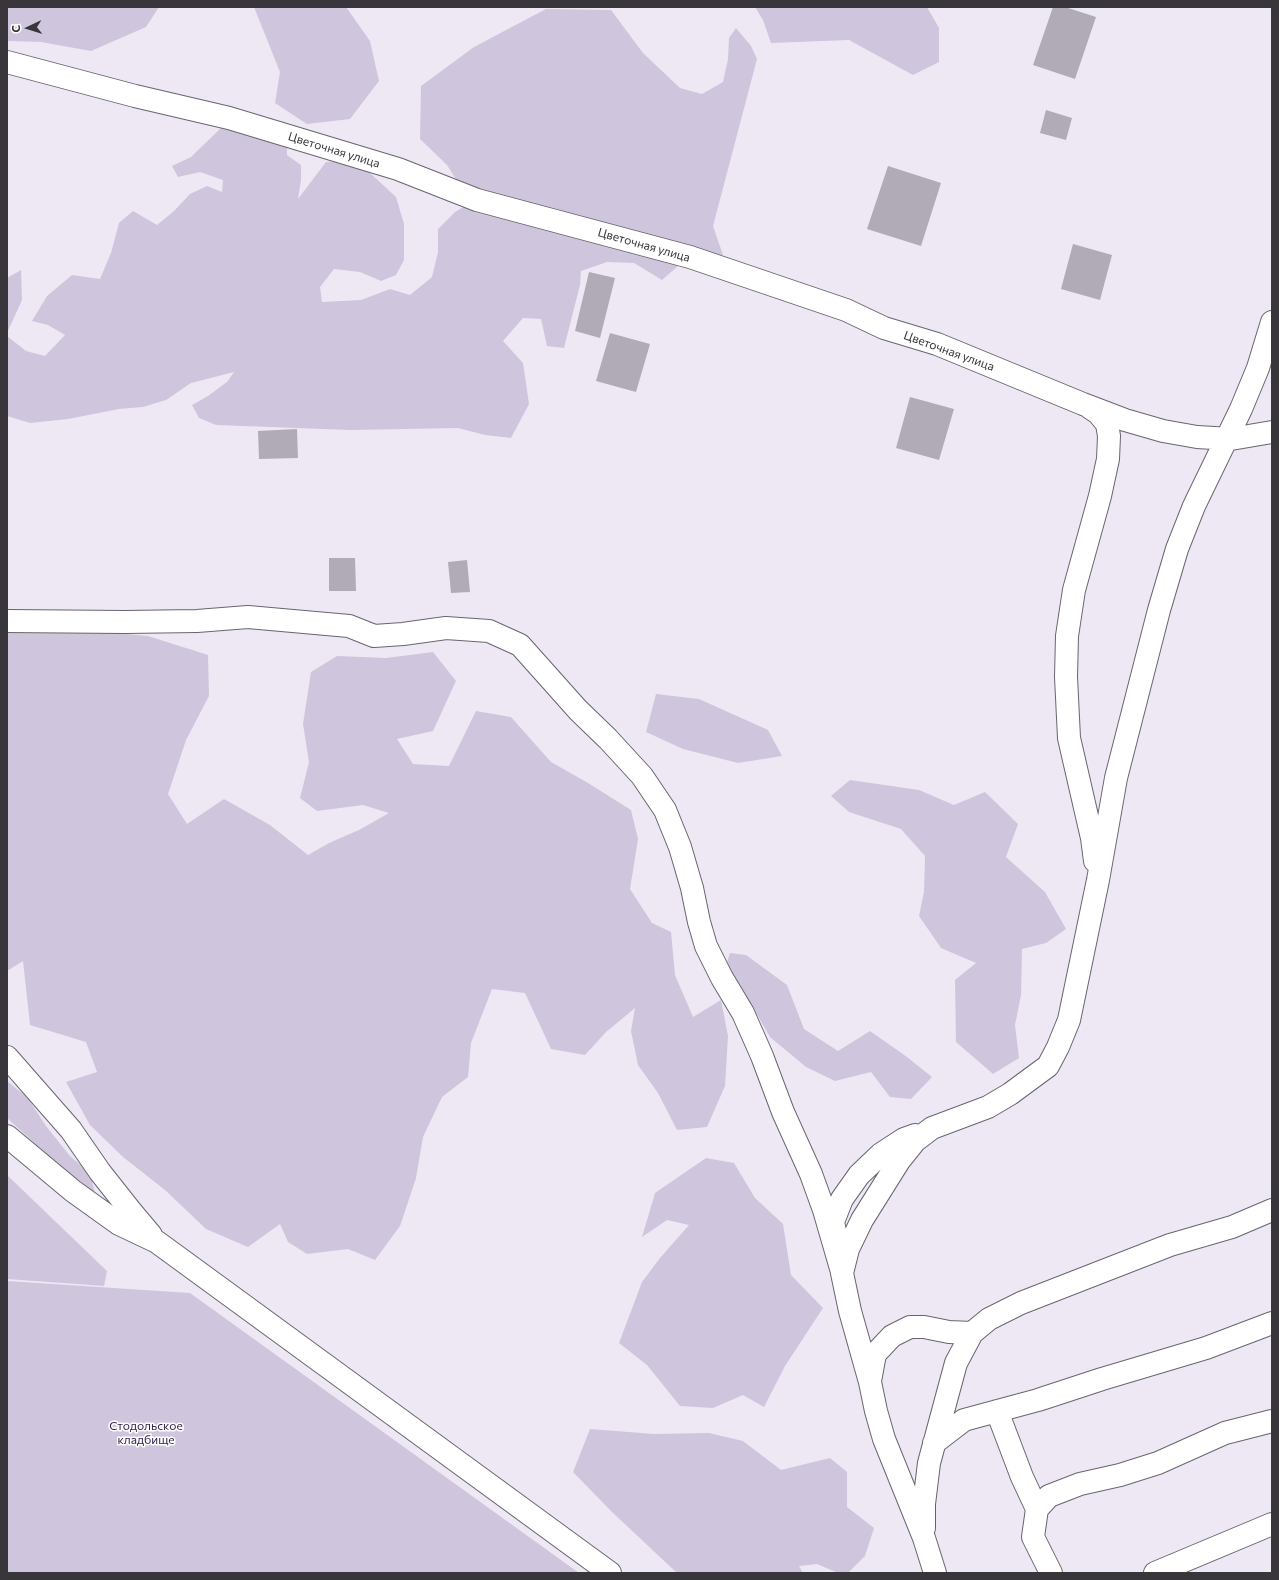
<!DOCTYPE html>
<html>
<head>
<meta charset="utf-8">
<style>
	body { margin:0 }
	#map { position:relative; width:1279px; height:1580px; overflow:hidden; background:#ede8f4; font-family:Commissioner,sans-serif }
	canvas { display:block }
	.frame { position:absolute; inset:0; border:8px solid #38363b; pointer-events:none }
	.north { position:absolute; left:8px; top:8px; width:40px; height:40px; -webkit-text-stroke:3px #fff; paint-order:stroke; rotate:266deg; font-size:11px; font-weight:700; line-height:16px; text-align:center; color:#38363b }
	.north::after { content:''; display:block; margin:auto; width:14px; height:18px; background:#38363b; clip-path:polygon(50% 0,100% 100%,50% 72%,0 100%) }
</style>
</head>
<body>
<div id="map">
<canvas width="1279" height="1580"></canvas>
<div class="frame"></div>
<div class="north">С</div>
</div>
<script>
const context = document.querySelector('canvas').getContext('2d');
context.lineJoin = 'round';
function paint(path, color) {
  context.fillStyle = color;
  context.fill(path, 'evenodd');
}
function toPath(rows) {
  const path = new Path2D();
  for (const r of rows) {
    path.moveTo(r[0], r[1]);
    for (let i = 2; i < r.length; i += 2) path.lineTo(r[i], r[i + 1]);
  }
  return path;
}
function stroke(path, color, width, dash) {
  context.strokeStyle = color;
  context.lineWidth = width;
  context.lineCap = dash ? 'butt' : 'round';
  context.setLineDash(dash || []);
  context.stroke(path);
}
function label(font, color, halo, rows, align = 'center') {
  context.font = font + ' Commissioner,sans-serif';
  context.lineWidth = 3;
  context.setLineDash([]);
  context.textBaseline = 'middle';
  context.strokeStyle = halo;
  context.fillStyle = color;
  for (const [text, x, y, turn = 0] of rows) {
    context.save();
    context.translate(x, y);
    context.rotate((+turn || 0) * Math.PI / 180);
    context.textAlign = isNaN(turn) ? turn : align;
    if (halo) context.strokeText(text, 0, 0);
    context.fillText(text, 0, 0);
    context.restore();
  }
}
paint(toPath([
	[7,7,159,7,146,27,91,51,41,42,7,41],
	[254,7,346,7,370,41,379,81,350,119,307,124,275,103,280,72],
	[755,7,927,7,939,28,939,62,913,75,849,40,771,43,763,20],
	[546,9,611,10,643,53,680,88,702,94,723,82,728,59,729,38,736,28,751,46,757,59,713,226,723,255,678,266,662,280,634,263,607,262,581,271,580,285,564,348,547,346,541,319,523,318,503,341,523,363,529,404,511,438,485,435,458,428,351,430,216,425,199,418,192,405,208,396,227,382,234,372,191,383,166,400,143,407,119,409,68,419,30,423,7,416,7,336,26,351,45,356,65,335,48,325,32,321,47,296,72,275,100,279,111,253,119,223,133,211,157,225,174,211,190,194,207,186,222,192,223,180,200,172,178,177,172,166,191,157,222,127,287,140,287,155,301,165,301,180,298,199,326,162,347,160,370,173,396,197,404,224,404,260,396,275,381,281,360,272,334,269,320,287,322,302,361,300,390,289,410,295,432,277,438,252,438,229,455,212,465,206,459,184,447,165,420,139,421,86,474,47],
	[21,270,22,300,7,333,7,278],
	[19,627,85,630,148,636,208,655,209,696,186,740,168,794,187,824,224,799,270,825,308,855,329,843,359,830,389,813,363,805,317,811,300,798,309,762,303,724,311,672,337,656,386,658,433,652,456,681,433,731,397,739,413,764,449,766,476,711,511,717,551,762,588,783,631,810,638,839,630,889,652,923,671,932,675,975,693,1017,721,1000,728,1036,725,1086,707,1127,677,1130,658,1093,638,1065,631,1031,635,1008,606,1032,585,1055,551,1049,525,993,492,989,471,1043,468,1077,442,1097,423,1137,416,1178,400,1226,375,1260,348,1249,307,1254,288,1242,280,1224,248,1247,206,1229,165,1190,123,1157,90,1125,66,1082,97,1072,86,1042,30,1025,23,961,7,971,7,634],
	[656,694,699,699,768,730,782,756,738,763,683,749,646,732],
	[850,780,919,790,954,805,985,792,1018,824,1006,857,1045,892,1066,929,1046,943,1022,949,1021,995,1015,1025,1019,1058,993,1074,956,1042,955,980,976,963,941,948,919,916,924,892,925,856,901,829,849,812,831,796],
	[730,953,746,955,787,985,804,1029,838,1051,870,1031,907,1057,932,1077,911,1099,890,1097,871,1072,835,1081,806,1067,770,1037,744,992,725,969],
	[7,1081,27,1097,46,1126,70,1156,90,1173,95,1193,57,1164,7,1118],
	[706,1158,734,1163,755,1198,783,1224,791,1275,823,1308,785,1366,764,1407,743,1395,713,1408,680,1406,647,1365,619,1343,642,1282,660,1258,689,1225,667,1220,642,1237,655,1193],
	[7,1175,107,1271,104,1286,7,1279],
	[7,1281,190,1293,579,1573,7,1573],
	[590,1429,654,1434,709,1433,743,1441,781,1470,830,1458,847,1472,847,1507,874,1528,865,1556,848,1573,838,1573,817,1564,799,1566,803,1573,677,1573,612,1512,573,1472]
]), '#cfc6dd');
paint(toPath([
	[1053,7,1065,7,1096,17,1075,79,1033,65],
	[1046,110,1072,118,1066,140,1040,133],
	[888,166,941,183,921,246,867,229],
	[1073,244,1112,255,1100,300,1061,289],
	[589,272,615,278,600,338,575,331],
	[610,333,650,344,636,392,596,381],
	[910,397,954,409,939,460,896,448],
	[297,429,298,458,259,459,258,431],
	[329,558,355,558,356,591,329,591],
	[467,560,470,592,451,593,448,562]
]), '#b0abb7');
const minor = toPath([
	[7,62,135,96,229,118,398,169,477,200,690,257,846,310,884,328,937,344,1083,404,1125,420,1163,431,1197,437,1231,439,1272,432],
	[1089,407,1098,413,1107,424,1109,436,1108,459,1100,496,1074,590,1067,636,1066,677,1069,738,1092,838,1095,861],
	[7,621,125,622,197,621,248,617,349,626,374,636,403,634,446,628,489,631,520,645,578,710,608,739,642,776,665,810,680,847,692,888,699,922,706,946,722,978,743,1013,762,1056,783,1112,811,1174,824,1210,842,1272],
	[7,1057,71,1130,100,1172,130,1210,151,1235],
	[7,1136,73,1191,119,1224,157,1242,610,1573],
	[836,1236,833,1222,842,1199,859,1175,881,1154,904,1139,915,1135],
	[870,1381,875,1354,892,1336,910,1327,924,1327,949,1332,972,1333],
	[997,1411,1022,1477,1037,1509],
	[934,1443,964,1420,1038,1400,1102,1379,1206,1348,1272,1323],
	[924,1528,924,1504,929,1463,956,1363,972,1333,989,1319,1021,1303,1170,1245,1232,1227,1272,1210],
	[935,1573,924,1538,884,1439,876,1411,870,1382,850,1311,842,1273,848,1249,862,1220,899,1161,915,1141,932,1128,988,1107,1010,1094,1048,1066,1058,1047,1069,1020,1098,880,1116,778,1159,610,1177,549,1194,506,1241,409,1258,368,1272,322],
	[1051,1573,1033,1537,1037,1509,1049,1496,1080,1484,1120,1475,1158,1463,1225,1433,1272,1421],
	[1155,1573,1272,1524]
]);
stroke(minor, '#696570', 24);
stroke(minor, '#fff', 22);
label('12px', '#38363b', '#fff', [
	["Цветочная улица",334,150,17],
	["Цветочная улица",644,245,16],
	["Цветочная улица",949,351,20]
]);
label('12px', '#34214a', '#fff', [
	["Стодольское",146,1426],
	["кладбище",146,1440]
]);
</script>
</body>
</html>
